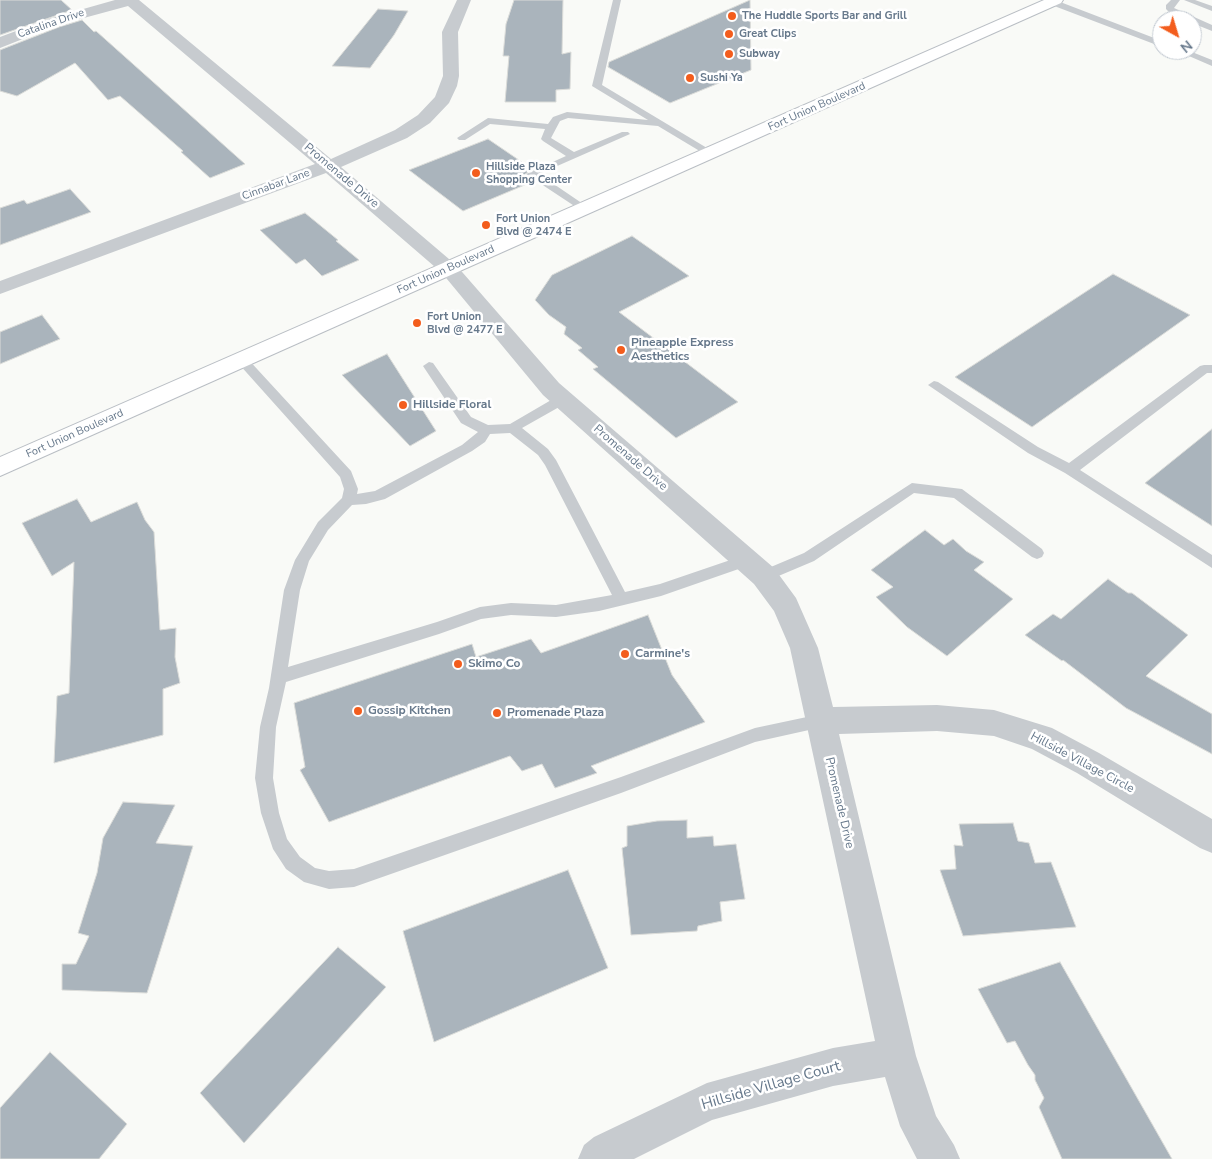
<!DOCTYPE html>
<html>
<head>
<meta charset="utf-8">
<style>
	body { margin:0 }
	#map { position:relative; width:1212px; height:1159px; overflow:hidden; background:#f9faf7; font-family:"Nunito Sans",sans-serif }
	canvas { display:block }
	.north { position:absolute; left:1152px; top:10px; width:50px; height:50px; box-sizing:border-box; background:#fff; border:1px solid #c2c9d1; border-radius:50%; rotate:141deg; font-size:14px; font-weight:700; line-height:20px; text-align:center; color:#66788b }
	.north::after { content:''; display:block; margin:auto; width:18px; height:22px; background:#f35d1d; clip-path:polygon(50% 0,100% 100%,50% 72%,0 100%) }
</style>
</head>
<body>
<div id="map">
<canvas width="1212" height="1159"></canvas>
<div class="north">N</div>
</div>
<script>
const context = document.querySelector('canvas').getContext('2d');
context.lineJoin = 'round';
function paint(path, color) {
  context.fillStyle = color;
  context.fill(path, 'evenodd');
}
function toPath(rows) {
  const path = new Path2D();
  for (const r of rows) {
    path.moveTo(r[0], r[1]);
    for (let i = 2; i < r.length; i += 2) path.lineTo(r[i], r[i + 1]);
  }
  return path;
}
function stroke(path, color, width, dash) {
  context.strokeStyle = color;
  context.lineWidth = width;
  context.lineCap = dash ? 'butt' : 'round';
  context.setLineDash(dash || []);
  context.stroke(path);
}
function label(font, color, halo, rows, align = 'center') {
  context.font = font + ' "Nunito Sans",sans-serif';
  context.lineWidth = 5;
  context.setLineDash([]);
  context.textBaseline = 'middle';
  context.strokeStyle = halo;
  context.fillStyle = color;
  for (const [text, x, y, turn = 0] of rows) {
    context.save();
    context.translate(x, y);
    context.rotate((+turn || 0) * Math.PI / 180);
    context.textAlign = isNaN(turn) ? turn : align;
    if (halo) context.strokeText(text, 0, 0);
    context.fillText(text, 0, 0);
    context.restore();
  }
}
const building = toPath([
	[0,0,61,0,72,10,0,35,0,0],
	[514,0,563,0,562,54,571,52,570,89,556,90,556,102,505,102,509,56,503,56,506,24,514,0],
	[750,0,751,70,670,103,608,67,609,62,750,0],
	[378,9,408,11,394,35,370,68,332,66,378,9],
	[82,20,94,32,96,31,245,164,210,178,181,152,183,151,120,96,108,100,75,63,17,96,0,91,0,50,59,27,82,20],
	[488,139,532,169,524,175,534,181,463,211,409,170,488,139],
	[70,189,91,212,0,245,0,208,24,200,27,204,70,189],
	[305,213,338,240,336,241,359,260,322,276,305,259,296,264,260,230,305,213],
	[632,236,689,276,619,312,738,402,676,438,593,369,598,367,578,350,582,348,564,334,566,327,549,315,535,300,552,275,632,236],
	[1113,274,1190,315,1032,427,955,377,1113,274],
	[42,315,60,339,0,364,0,332,42,315],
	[387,354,436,431,410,446,342,375,387,354],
	[1212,429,1212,526,1145,483,1212,429],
	[77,499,91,522,137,502,145,520,154,532,160,630,176,628,175,657,180,683,163,689,163,735,54,763,57,696,69,693,74,562,52,576,22,523,77,499],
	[925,530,944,545,953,539,966,551,984,562,974,570,1013,599,947,656,907,627,876,597,893,587,871,570,925,530],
	[1108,579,1128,593,1132,593,1188,635,1146,676,1212,714,1212,754,1126,708,1063,660,1062,661,1025,635,1053,614,1061,619,1108,579],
	[648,615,672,675,705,722,591,766,597,773,555,788,542,764,522,771,510,756,329,822,300,770,305,767,294,703,472,644,476,657,531,639,541,653,648,615],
	[123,802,175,805,156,843,193,846,147,993,62,990,62,964,76,964,89,936,78,933,97,873,103,838,123,802],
	[687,820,687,838,713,836,714,846,736,844,745,899,720,902,722,921,698,926,697,931,631,935,622,848,627,846,627,826,657,821,687,820],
	[1013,823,1018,841,1029,843,1035,863,1051,862,1076,927,963,936,940,870,956,869,954,845,963,846,959,824,1013,823],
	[568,870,608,968,434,1042,403,931,568,870],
	[338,947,386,987,244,1143,200,1093,338,947],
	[1060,962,1110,1050,1172,1159,1062,1159,1039,1107,1044,1098,1035,1080,1035,1075,1028,1065,1015,1041,1007,1043,978,989,1060,962],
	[50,1052,127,1124,99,1159,0,1159,0,1108,50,1052]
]);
paint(building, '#aab4bc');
stroke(building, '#dbdcd9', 1);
const secondary = toPath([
	[1044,0,1063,0,1061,3,0,476,0,457,1044,0]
]);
stroke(secondary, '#b9bec4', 2);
paint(toPath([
	[613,0,621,0,602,85,717,154,716,156,708,156,658,126,568,118,560,121,551,138,574,152,622,132,628,132,630,134,539,174,589,208,590,210,585,213,526,174,566,156,543,141,541,139,545,129,490,124,465,140,459,140,457,138,488,118,548,124,553,117,567,112,648,120,592,86,613,0],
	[1049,0,1055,0,1162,41,1162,47,1049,4,1049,0],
	[1171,0,1180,0,1174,8,1212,25,1212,31,1192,23,1192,20,1185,20,1172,15,1166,9,1166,5,1171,0],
	[1184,0,1195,0,1212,6,1212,11,1184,0],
	[1175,50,1187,50,1212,60,1212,66,1175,50],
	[242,356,246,357,351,471,358,489,357,494,375,491,462,445,478,432,461,423,423,366,429,362,433,363,471,417,488,425,510,424,558,396,568,396,569,399,568,402,522,428,548,449,556,460,625,592,660,584,748,554,753,556,755,560,753,564,661,596,599,611,556,617,511,615,481,619,439,634,286,682,276,727,273,778,279,813,287,839,300,857,315,868,329,871,354,869,621,777,755,728,821,714,827,716,829,721,827,726,755,742,621,793,354,887,329,889,304,882,286,869,273,849,261,813,255,778,260,727,269,688,284,590,295,560,318,522,342,498,344,489,340,477,238,363,236,360,238,357,242,356],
	[510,433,538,455,545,465,612,595,556,605,511,603,480,607,437,622,288,667,300,590,309,561,328,530,352,505,366,504,385,499,472,451,485,442,490,434,510,433],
	[1204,365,1212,365,1212,373,1207,373,1080,470,1212,555,1212,568,1065,473,1028,453,928,385,934,381,938,382,1038,447,1069,463,1200,366,1204,365],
	[912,483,962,489,1042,549,1044,553,1042,557,1037,559,1032,557,954,498,914,493,814,561,769,580,764,582,759,580,757,576,759,572,804,553,912,483]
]), '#c7cbcf');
paint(toPath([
	[115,0,139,0,331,159,395,130,418,115,435,97,443,76,442,32,457,0,471,0,458,32,459,76,457,86,449,103,430,123,407,138,341,167,456,265,559,383,774,568,796,598,818,648,833,707,937,705,994,710,1052,728,1099,753,1212,819,1212,853,1200,848,1077,773,1032,749,994,736,937,731,839,734,916,1056,936,1116,954,1145,960,1159,917,1159,900,1126,885,1077,833,1086,712,1120,634,1159,578,1159,584,1145,594,1137,707,1083,833,1048,875,1041,790,648,774,611,754,584,543,395,442,273,326,173,0,294,0,281,315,164,128,6,58,25,0,48,0,37,48,19,115,0]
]), '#c7cbcf');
paint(secondary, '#fff');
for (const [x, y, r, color] of [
	[732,16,5,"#f35d1d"],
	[729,34,5,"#f35d1d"],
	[729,54,5,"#f35d1d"],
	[690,78,5,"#f35d1d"],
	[476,173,5,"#f35d1d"],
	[486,225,5,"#f35d1d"],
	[417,323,5,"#f35d1d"],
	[621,350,5,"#f35d1d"],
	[403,405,5,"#f35d1d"],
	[625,654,5,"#f35d1d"],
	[458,664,5,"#f35d1d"],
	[358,711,5,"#f35d1d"],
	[497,713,5,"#f35d1d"]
]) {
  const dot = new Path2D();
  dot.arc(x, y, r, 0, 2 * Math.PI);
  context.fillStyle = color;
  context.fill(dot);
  stroke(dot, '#fff', 2);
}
label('bold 11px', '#66788b', '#fff', [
	["The Huddle Sports Bar and Grill",742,16],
	["Great Clips",739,34],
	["Subway",739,54],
	["Sushi Ya",700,78],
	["Hillside Plaza",486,167],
	["Shopping Center",486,180],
	["Fort Union",496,219],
	["Blvd @ 2474 E",496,232],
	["Fort Union",427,317],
	["Blvd @ 2477 E",427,330]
], 'left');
label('11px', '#66788b', '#fff', [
	["Catalina Drive",51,24,-19],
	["Fort Union Boulevard",817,107,-24],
	["Cinnabar Lane",276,185,-20],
	["Fort Union Boulevard",446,270,-24],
	["Fort Union Boulevard",75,434,-24]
]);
label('12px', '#66788b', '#fff', [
	["Promenade Drive",341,176,40],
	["Promenade Drive",630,458,41],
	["Hillside Village Circle",1082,763,28],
	["Promenade Drive",839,803,77]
]);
label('bold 12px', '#66788b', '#fff', [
	["Pineapple Express",631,343],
	["Aesthetics",631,357],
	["Hillside Floral",413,405],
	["Carmine's",635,654],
	["Skimo Co",468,664],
	["Gossip Kitchen",368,711],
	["Promenade Plaza",507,713]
], 'left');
label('15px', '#66788b', '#fff', [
	["Hillside Village Court",771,1086,-16]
]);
</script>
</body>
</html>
